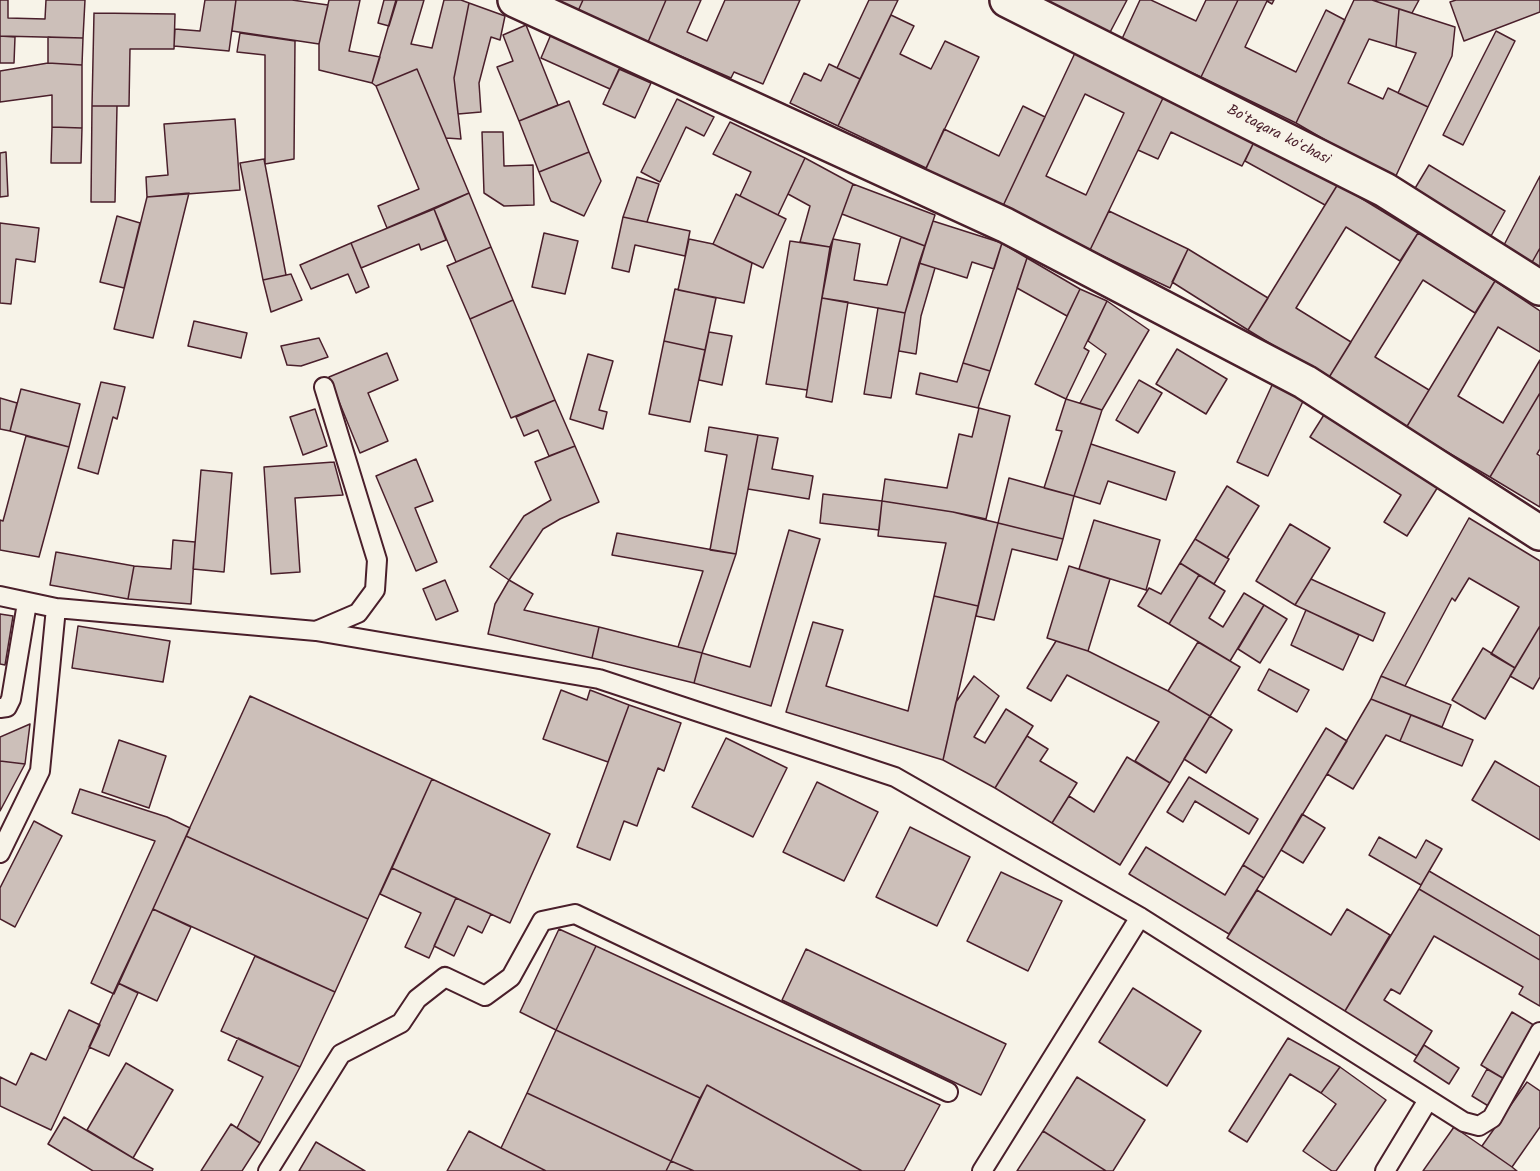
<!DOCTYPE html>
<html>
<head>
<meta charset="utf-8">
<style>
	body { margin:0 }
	canvas { display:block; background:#f7f3e8 }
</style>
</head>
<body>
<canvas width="1540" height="1171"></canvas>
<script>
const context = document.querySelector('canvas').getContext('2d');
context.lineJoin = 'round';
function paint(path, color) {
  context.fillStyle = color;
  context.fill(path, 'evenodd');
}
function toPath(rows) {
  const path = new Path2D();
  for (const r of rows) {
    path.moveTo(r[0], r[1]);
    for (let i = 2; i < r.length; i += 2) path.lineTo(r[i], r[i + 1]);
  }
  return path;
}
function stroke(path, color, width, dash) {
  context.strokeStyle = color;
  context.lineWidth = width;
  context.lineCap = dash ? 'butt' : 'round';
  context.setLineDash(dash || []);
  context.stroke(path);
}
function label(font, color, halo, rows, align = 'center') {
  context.font = font + ' Kalam,sans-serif';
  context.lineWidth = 4.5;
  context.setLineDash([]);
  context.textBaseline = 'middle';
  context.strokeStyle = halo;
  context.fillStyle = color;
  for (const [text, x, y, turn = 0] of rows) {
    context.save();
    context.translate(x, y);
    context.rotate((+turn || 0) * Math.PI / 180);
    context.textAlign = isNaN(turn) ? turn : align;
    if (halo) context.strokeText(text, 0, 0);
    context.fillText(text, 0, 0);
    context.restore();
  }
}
const building = toPath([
	[0,0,8,0,8,18,45,19,46,0,85,0,83,38,0,36,0,0],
	[205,0,236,0,229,51,174,46,175,29,200,31,205,0],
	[236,0,292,0,328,5,319,44,232,31,236,0],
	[329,0,360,0,349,51,380,57,372,83,319,70,319,44,329,0],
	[384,0,397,0,389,26,378,23,384,0],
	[396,0,424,0,411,44,432,48,444,0,461,0,469,3,454,78,461,139,446,138,417,69,376,86,372,83,396,0],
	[551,0,583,0,578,11,551,0],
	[583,0,666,0,648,42,578,11,583,0],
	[666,0,701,0,687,32,707,41,725,0,800,0,763,84,734,72,731,78,648,42,666,0],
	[869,0,898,0,860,79,837,68,869,0],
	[1034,0,1127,0,1107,38,1034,0],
	[1140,0,1151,0,1196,21,1206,0,1238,0,1201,77,1121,41,1140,0],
	[1238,0,1274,0,1272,4,1267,1,1245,47,1296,72,1326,10,1345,20,1296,123,1201,77,1238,0],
	[1354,0,1372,0,1399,9,1396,47,1369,39,1348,83,1383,99,1388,88,1428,107,1394,180,1296,123,1354,0],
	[1372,0,1419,0,1412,13,1372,0],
	[1456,0,1540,0,1540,12,1464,41,1450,2,1456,0],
	[469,3,505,16,500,40,491,37,479,83,481,112,458,114,454,78,469,3],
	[1399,9,1455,27,1452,56,1428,107,1398,93,1416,53,1396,47,1399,9],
	[94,13,175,14,174,49,130,49,129,106,92,106,94,13],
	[891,15,914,26,900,54,931,69,945,41,979,57,926,168,838,126,891,15],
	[526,25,558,105,519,121,497,67,513,61,503,35,526,25],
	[1496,31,1515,41,1463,145,1443,135,1496,31],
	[552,32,622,64,610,89,541,58,552,32],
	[240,33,295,41,294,159,265,164,265,55,237,52,240,33],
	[0,36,15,37,14,63,0,63,0,36],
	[48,37,83,38,82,65,48,63,48,37],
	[1075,53,1164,96,1090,250,1002,208,1075,53],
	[1085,94,1124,113,1086,195,1046,176,1085,94],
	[48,63,82,65,82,128,52,127,52,95,0,102,0,71,48,63],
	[829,64,860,79,838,126,790,103,804,73,821,81,829,64],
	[417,69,469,193,387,228,378,206,419,189,376,86,417,69],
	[619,69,651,83,635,118,603,104,619,69],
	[1164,96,1255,140,1242,166,1171,132,1158,159,1138,150,1164,96],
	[677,99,714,117,704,136,686,127,660,182,641,172,677,99],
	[569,101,589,152,539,172,519,121,569,101],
	[92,106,117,106,115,202,91,202,92,106],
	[1023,106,1045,117,1002,208,925,171,944,129,999,156,1023,106],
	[235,119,240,190,147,197,146,177,168,175,164,124,235,119],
	[730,122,805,158,778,215,740,196,751,172,713,154,730,122],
	[52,127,82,128,81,163,51,163,52,127],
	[482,132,503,132,504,166,533,165,534,205,504,206,484,193,482,132],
	[1255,140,1338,184,1325,205,1245,161,1255,140],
	[6,152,8,196,0,197,0,153,6,152],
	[589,152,601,181,584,216,551,201,539,172,589,152],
	[805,158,853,184,830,247,800,242,810,206,788,194,805,158],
	[264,159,286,275,263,280,240,163,264,159],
	[1429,165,1505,211,1491,236,1414,190,1429,165],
	[1540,176,1540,248,1531,264,1504,245,1540,176],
	[637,177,659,184,647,222,623,217,637,177],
	[853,184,935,215,925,246,842,214,853,184],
	[1338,184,1418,233,1400,261,1346,227,1296,308,1351,342,1328,379,1248,330,1338,184],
	[189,193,153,338,114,329,147,197,189,193],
	[469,193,491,247,456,262,434,209,469,193],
	[736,194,786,219,763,268,713,244,736,194],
	[434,209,446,240,421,250,419,244,361,268,351,243,434,209],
	[1109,211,1188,249,1170,288,1090,250,1109,211],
	[117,216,140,223,124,288,100,282,117,216],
	[623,217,690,231,685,256,635,245,629,272,612,268,623,217],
	[933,221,1002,243,994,269,972,262,967,278,919,263,933,221],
	[0,223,39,228,35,262,16,259,11,304,0,303,0,223],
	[544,233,578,241,565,294,532,287,544,233],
	[1418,233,1495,281,1475,313,1423,280,1375,357,1429,390,1406,428,1328,379,1418,233],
	[901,237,925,246,905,313,822,298,833,239,860,244,854,280,887,285,901,237],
	[689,239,713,244,752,263,744,303,678,290,689,239],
	[790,241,830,247,807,390,766,384,790,241],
	[351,243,369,287,356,293,348,274,311,289,300,265,351,243],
	[1002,243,1027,258,990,371,963,363,1002,243],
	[491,247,513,300,470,319,447,266,491,247],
	[1540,248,1540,269,1531,264,1540,248],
	[1188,249,1268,298,1248,330,1172,282,1188,249],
	[1027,258,1080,289,1067,316,1017,288,1027,258],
	[919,263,935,268,921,316,916,354,899,351,905,313,919,263],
	[291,274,302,300,271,312,263,280,291,274],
	[1495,281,1540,311,1540,352,1498,327,1458,396,1503,423,1540,360,1540,393,1490,477,1406,428,1495,281],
	[675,289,716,298,705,350,664,341,675,289],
	[1080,289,1107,301,1084,348,1089,351,1066,399,1035,384,1080,289],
	[822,298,848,302,832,402,806,397,822,298],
	[513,300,555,400,511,418,470,319,513,300],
	[1107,301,1149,330,1102,410,1080,403,1106,354,1088,341,1107,301],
	[878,308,905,313,891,398,864,394,878,308],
	[194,321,247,333,241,358,188,346,194,321],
	[709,332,732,336,722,385,699,380,709,332],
	[319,338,328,357,301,366,287,365,281,346,319,338],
	[664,341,705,350,690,422,649,414,664,341],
	[1177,349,1227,379,1206,414,1156,384,1177,349],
	[387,353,398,380,368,393,388,441,360,453,329,377,387,353],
	[588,354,613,361,599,410,607,412,603,429,570,419,588,354],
	[963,363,990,371,978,408,916,394,920,373,957,382,963,363],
	[1139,380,1162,393,1138,433,1116,420,1139,380],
	[101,382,125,387,117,419,113,417,98,474,78,468,101,382],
	[1273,383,1305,397,1268,476,1237,462,1273,383],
	[21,389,80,404,69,447,10,431,21,389],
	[1540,393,1540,449,1537,454,1540,456,1540,507,1490,477,1540,393],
	[0,398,17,403,10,431,0,429,0,398],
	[1066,399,1102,410,1074,496,1044,488,1062,431,1056,430,1066,399],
	[555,400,575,446,549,456,538,430,524,436,516,417,555,400],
	[979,408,1010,416,986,519,953,512,882,501,885,479,947,488,959,434,972,437,979,408],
	[315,409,327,446,303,455,290,417,315,409],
	[1327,410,1441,482,1407,536,1384,522,1401,495,1310,437,1327,410],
	[709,427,758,435,736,554,710,550,727,455,705,451,709,427],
	[758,435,778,438,772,469,813,476,809,499,748,489,758,435],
	[26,436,69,447,39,557,0,550,0,520,3,521,26,436],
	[1091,444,1175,472,1166,500,1108,481,1100,504,1074,496,1091,444],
	[575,446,599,502,560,519,543,529,509,580,490,567,524,516,551,500,535,462,575,446],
	[416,459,433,501,415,508,437,562,416,571,376,476,416,459],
	[334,462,343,495,295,498,300,572,271,574,264,467,334,462],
	[201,470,232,473,224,572,193,569,201,470],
	[1009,478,1074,496,1063,539,998,523,1009,478],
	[1227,486,1259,506,1227,558,1195,539,1227,486],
	[823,494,882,501,879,530,820,523,823,494],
	[882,501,953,512,998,523,978,606,934,596,946,543,878,536,882,501],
	[1469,518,1540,561,1540,626,1515,668,1491,654,1519,607,1469,578,1455,601,1452,598,1405,686,1381,676,1469,518],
	[1094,520,1160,540,1146,590,1079,569,1094,520],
	[998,523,1063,539,1057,560,1012,549,994,620,976,616,998,523],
	[1290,524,1330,548,1295,605,1256,581,1290,524],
	[789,530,820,539,771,706,694,683,702,653,750,667,789,530],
	[617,533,736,554,702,653,678,647,703,571,612,555,617,533],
	[1195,539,1229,559,1214,584,1180,563,1195,539],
	[173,540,195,542,191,604,128,599,134,566,171,569,173,540],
	[56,552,134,566,128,599,50,585,56,552],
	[1180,563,1199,575,1169,624,1138,606,1149,588,1161,594,1180,563],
	[1069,566,1110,579,1088,651,1047,638,1069,566],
	[1199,575,1225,591,1209,618,1223,627,1244,593,1264,605,1230,661,1169,624,1199,575],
	[1311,579,1385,613,1373,641,1295,605,1311,579],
	[445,580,458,611,436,620,423,589,445,580],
	[509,580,533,594,524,610,599,627,592,658,488,634,495,604,509,580],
	[934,596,978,606,943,760,786,712,813,622,843,630,826,686,908,711,934,596],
	[1264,605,1287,619,1260,663,1238,649,1264,605],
	[1306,610,1359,635,1343,670,1291,645,1306,610],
	[0,614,13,616,5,665,0,664,0,614],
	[78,626,170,641,163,682,72,668,78,626],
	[1540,626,1540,677,1533,689,1510,676,1540,626],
	[599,627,702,653,694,683,592,658,599,627],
	[1056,641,1088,651,1168,691,1210,716,1170,783,1135,761,1159,722,1067,675,1051,701,1027,688,1056,641],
	[1198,642,1240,667,1210,716,1168,691,1198,642],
	[1483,648,1515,668,1485,719,1452,700,1483,648],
	[1269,669,1309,690,1297,712,1258,690,1269,669],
	[974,676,999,696,974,737,985,743,1006,709,1033,726,995,788,943,760,956,702,974,676],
	[1381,676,1451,705,1442,727,1371,699,1381,676],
	[561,690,587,700,590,690,629,705,608,762,543,739,561,690],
	[250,696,432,779,368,919,186,836,250,696],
	[1371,699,1411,715,1400,741,1386,735,1353,789,1327,774,1371,699],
	[629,705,681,723,664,771,658,768,637,826,624,821,610,860,577,847,629,705],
	[1411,715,1473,740,1462,766,1400,741,1411,715],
	[1210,716,1232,730,1206,773,1184,759,1210,716],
	[30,724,25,764,0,761,0,737,30,724],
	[1326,728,1347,741,1264,878,1243,865,1326,728],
	[1027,736,1048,749,1040,761,1077,783,1052,823,995,788,1027,736],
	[726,738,787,768,753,837,692,807,726,738],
	[119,740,166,756,149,808,102,792,119,740],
	[1127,757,1170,783,1120,865,1052,823,1069,796,1094,812,1127,757],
	[0,761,25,764,0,811,0,761],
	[1495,761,1540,787,1540,840,1472,800,1495,761],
	[1189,777,1258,819,1249,834,1195,801,1183,822,1167,812,1189,777],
	[432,779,550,834,510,923,392,868,432,779],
	[817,782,878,812,844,881,783,852,817,782],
	[80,789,167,817,190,828,114,994,91,983,155,841,72,813,80,789],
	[1302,814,1325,828,1303,863,1281,850,1302,814],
	[34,821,62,836,15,927,0,919,0,888,34,821],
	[910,827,970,857,937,926,876,897,910,827],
	[186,836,368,919,335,992,153,909,186,836],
	[1379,837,1416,858,1426,840,1442,849,1421,885,1369,855,1379,837],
	[1146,847,1225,895,1243,865,1264,878,1229,934,1129,874,1146,847],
	[392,868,456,898,429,958,405,947,421,913,380,894,392,868],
	[1429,871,1540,936,1540,960,1419,889,1429,871],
	[1001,872,1062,901,1028,971,967,941,1001,872],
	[1419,889,1540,960,1540,1006,1519,994,1523,987,1434,936,1400,994,1391,989,1384,1000,1432,1031,1417,1056,1345,1011,1419,889],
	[1257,890,1331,935,1347,909,1390,935,1345,1011,1227,938,1257,890],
	[456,898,491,914,482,933,468,926,454,956,434,946,456,898],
	[153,909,191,927,157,1001,118,983,153,909],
	[559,929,596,946,556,1030,520,1012,559,929],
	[596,946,940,1105,904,1171,862,1171,707,1085,700,1098,556,1030,596,946],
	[806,949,1006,1044,981,1095,782,1000,806,949],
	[255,956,335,992,300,1067,221,1031,255,956],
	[118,983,138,993,109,1056,89,1047,118,983],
	[1133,988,1201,1031,1167,1086,1099,1042,1133,988],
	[69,1010,100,1025,51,1130,0,1106,0,1077,16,1085,31,1053,46,1060,69,1010],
	[1512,1012,1537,1027,1506,1080,1481,1065,1512,1012],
	[556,1030,700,1098,671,1161,527,1093,556,1030],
	[238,1038,300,1067,260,1143,237,1128,263,1077,228,1060,238,1038],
	[1288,1038,1340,1067,1321,1093,1290,1074,1247,1142,1229,1131,1288,1038],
	[1424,1045,1459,1068,1449,1084,1414,1061,1424,1045],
	[126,1063,173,1090,133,1158,87,1130,126,1063],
	[1340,1067,1386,1100,1336,1171,1332,1171,1303,1151,1336,1104,1321,1093,1340,1067],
	[1487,1069,1506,1080,1490,1107,1472,1096,1487,1069],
	[1077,1077,1145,1120,1113,1171,1106,1171,1043,1131,1077,1077],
	[1527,1082,1540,1091,1540,1127,1512,1167,1482,1146,1527,1082],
	[707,1085,862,1171,694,1171,671,1161,707,1085],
	[527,1093,671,1161,666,1171,546,1171,501,1148,527,1093],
	[64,1117,133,1158,153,1169,152,1171,93,1171,48,1144,64,1117],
	[231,1124,260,1143,242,1171,201,1171,231,1124],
	[1454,1127,1512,1167,1517,1171,1423,1171,1454,1127],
	[469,1131,501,1148,546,1171,447,1171,469,1131],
	[1043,1131,1106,1171,1017,1171,1043,1131],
	[316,1142,365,1171,299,1171,316,1142],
	[671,1161,694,1171,666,1171,671,1161]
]);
paint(building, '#ccbfb9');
stroke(building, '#4a1f2b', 1.5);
const service = toPath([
	[0,596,56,608,316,631,599,679,895,777,1140,917,1464,1122,1479,1126,1492,1118,1540,1032],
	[316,631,358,613,375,590,377,560,324,387],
	[0,708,7,707,11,699,27,603],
	[0,853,40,771,56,608],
	[268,1171,341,1054,401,1023,417,999,445,977,485,996,511,977,542,921,575,914,948,1092],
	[982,1171,1140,917],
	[1385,1171,1428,1100]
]);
const minor = toPath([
	[515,0,1005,225,1305,382,1540,533],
	[1007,0,1385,190,1540,288]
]);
stroke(service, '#4a1f2b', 22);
stroke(minor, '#4a1f2b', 38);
stroke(service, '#f7f3e8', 18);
stroke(minor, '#f7f3e8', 33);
label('15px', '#4a1f2b', '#f7f3e8', [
	["Boʻtaqara koʻchasi",1278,136,27]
]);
</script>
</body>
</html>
